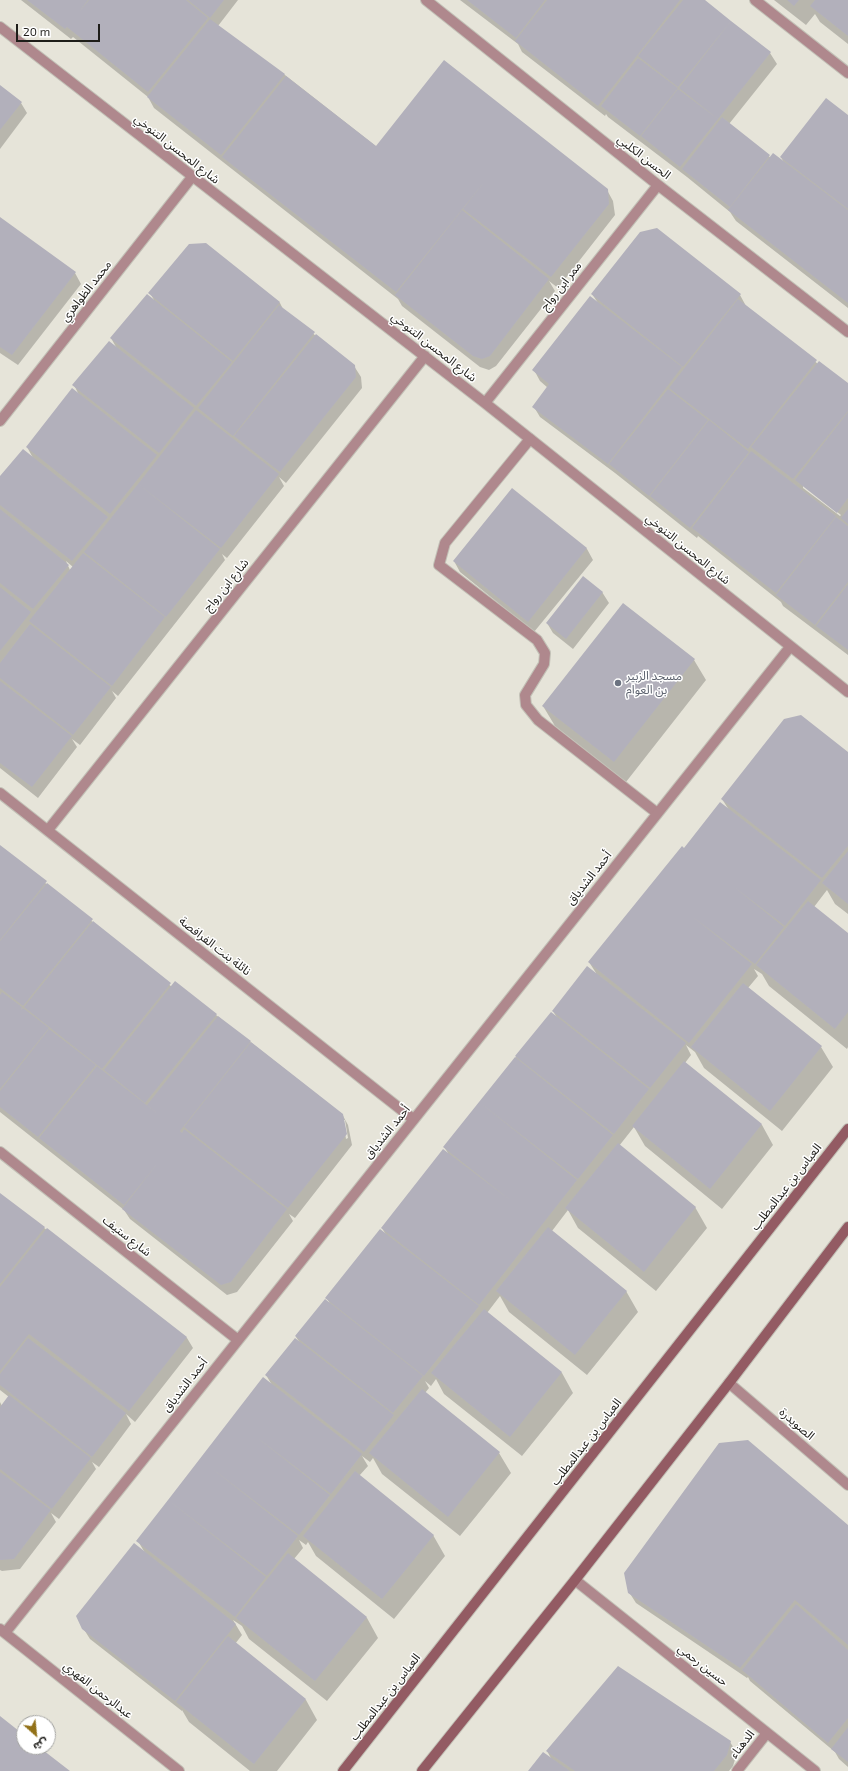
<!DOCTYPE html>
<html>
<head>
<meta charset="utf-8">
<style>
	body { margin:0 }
	#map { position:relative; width:848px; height:1771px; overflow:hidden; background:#e6e4d9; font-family:"Exo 2","Noto Sans Arabic",sans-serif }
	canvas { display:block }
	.north { position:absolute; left:16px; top:1715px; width:40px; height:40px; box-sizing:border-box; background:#fff; border:1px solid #a5a5a3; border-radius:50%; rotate:153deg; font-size:11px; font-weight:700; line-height:16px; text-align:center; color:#1e1d19 }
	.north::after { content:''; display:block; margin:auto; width:14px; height:18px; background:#927118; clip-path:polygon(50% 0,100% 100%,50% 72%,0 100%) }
	.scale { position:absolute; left:16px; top:24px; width:84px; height:18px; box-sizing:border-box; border:2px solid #1e1d19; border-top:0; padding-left:5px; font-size:12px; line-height:14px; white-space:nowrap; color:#1e1d19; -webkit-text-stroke:3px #fff; paint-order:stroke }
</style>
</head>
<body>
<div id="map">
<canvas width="848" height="1771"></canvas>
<div class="north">ش</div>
<div class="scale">20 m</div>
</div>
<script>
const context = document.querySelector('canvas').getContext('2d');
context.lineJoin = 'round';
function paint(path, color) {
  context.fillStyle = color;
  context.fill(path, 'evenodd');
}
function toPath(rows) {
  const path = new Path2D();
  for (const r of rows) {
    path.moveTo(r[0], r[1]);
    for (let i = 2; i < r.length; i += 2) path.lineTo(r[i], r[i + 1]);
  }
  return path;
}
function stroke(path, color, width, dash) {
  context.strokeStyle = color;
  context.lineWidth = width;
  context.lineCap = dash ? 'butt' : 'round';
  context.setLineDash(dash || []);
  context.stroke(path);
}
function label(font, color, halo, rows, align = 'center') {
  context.font = font + ' "Exo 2","Noto Sans Arabic",sans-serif';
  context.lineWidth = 3;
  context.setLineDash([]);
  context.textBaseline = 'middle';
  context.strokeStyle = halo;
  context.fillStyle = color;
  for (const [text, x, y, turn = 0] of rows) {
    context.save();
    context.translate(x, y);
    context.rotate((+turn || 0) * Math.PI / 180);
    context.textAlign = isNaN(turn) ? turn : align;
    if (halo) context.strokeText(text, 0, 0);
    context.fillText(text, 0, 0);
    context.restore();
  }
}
paint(toPath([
	[21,0,238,0,218,26,285,75,377,147,607,190,613,201,615,215,558,288,549,281,555,291,496,366,489,370,480,367,402,306,398,299,154,108,148,97,73,37,71,39],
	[460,0,703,0,770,53,777,64,729,124,771,158,784,163,781,157,848,116,848,308,736,221,730,212,687,177,608,117,606,114,605,116,522,52,518,44],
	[774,0,848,0,848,44,820,22,815,14,806,25],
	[0,86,21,103,27,113,0,149],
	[0,218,75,273,81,284,18,365,0,353],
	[206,244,280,303,283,309,316,336,354,366,361,377,362,388,286,483,279,477,284,486,227,558,222,554,225,560,118,696,112,691,116,698,80,745,72,739,77,747,38,798,0,768,0,477,33,458,27,447,79,395,74,385,116,347,111,338,154,300,150,293],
	[66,561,73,567,70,570],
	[592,294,740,295,746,306,818,364,848,386,848,655,783,606,781,602,698,536,697,538,615,473,540,417,534,407,548,388,540,381,534,370,598,303],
	[803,485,841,515,840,516,803,488],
	[512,489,587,549,593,560,534,632,460,572,454,561],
	[602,592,609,603,573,649,553,633,547,623],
	[623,604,694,660,706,680,626,782,555,726,543,706],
	[848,753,848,914,835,904,827,890,814,907,848,934,848,1047,847,1049,769,986,762,974,754,969,758,976,748,988,821,1047,833,1067,782,1131,704,1068,695,1052,686,1045,691,1055,685,1063,762,1125,773,1145,722,1209,645,1146,634,1127,619,1146,695,1207,707,1228,656,1291,578,1228,568,1210,552,1231,626,1291,638,1312,587,1375,509,1312,500,1296,487,1313,562,1373,573,1393,522,1456,444,1394,436,1379,431,1386,425,1381,429,1388,425,1393,499,1453,511,1473,460,1536,382,1474,373,1458,370,1462,362,1456,368,1466,359,1476,433,1535,445,1556,394,1619,316,1556,308,1542,306,1545,299,1540,303,1548,294,1559,367,1618,378,1638,327,1701,249,1639,242,1626,233,1620,242,1635,235,1644,306,1700,317,1720,277,1771,250,1771,189,1722,182,1710,182,1711,90,1639,83,1628,145,1553,138,1541,173,1506,169,1500,272,1385,266,1375,300,1343,296,1337,330,1304,327,1298,386,1235,382,1228,448,1153,444,1147,484,1108,480,1102,551,1013,557,1018,553,1011,596,973,589,962,684,849,729,810,722,799],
	[0,846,172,987,216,1015,342,1114,348,1125,352,1145,295,1218,289,1214,293,1221,237,1292,227,1295,130,1219,124,1210,0,1112],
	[343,1120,345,1120,348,1138,346,1139],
	[0,1194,187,1338,193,1348,135,1422,126,1414,131,1424,99,1467,92,1462,96,1469,59,1519,51,1513,56,1522,20,1569,2,1571,0,1570,0,1402,2,1406,9,1397,0,1390],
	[848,1527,848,1767,839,1759,835,1752,750,1681,748,1677,747,1678,636,1603,629,1592],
	[730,1742,737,1753,733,1766,729,1771,529,1771,552,1760,547,1751]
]), '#0003');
paint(toPath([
	[27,0,88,0,79,12,89,0,186,0,208,18,148,92,67,27,65,29],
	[188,0,224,0,210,18],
	[467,0,545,0,516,38],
	[547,0,680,0,598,106,515,41],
	[683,0,705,0,731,21,678,87,638,56],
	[787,0,799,0,794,6],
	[815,0,848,0,848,36,810,6],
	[210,19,285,74,221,155,147,97],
	[731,21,771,52,718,119,679,88],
	[638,58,678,88,640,136,601,106],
	[444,60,608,189,609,204,551,277,463,209,485,181,460,212,432,189,460,212,396,292,222,157,286,76,376,146],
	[0,85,22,102,0,130],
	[678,89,718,119,680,167,641,136],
	[826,98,848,115,848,209,780,157],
	[722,117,770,155,730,207,682,169],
	[773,153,848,210,848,303,728,210],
	[462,210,549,279,490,356,482,359,473,356,395,295],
	[0,217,76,272,12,355,0,347],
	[657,228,741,294,683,367,591,294,640,232],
	[206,243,280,302,233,361,148,293,189,244],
	[147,294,232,362,196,406,110,338],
	[590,296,682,367,608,464,532,407,549,384,532,370],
	[738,299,817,360,748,449,669,388],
	[279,305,315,332,233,436,198,408],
	[316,334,355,365,356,377,280,472,234,436],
	[109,341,194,408,159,453,72,385],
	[819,361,848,383,848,411,793,479,751,447],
	[72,388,157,455,110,514,26,447],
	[668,389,708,420,649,496,609,464],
	[196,410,279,474,221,548,138,484],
	[848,412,848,498,837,513,795,480],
	[709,420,749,452,690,528,650,496],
	[23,449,108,517,72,561,0,505,0,476],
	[751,451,836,516,776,593,692,528],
	[138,484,220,549,166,617,84,552],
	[512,488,587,548,528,622,453,561],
	[0,509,69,565,33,609,0,583],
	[848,509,848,524,841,518],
	[836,517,848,526,848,582,815,625,776,595],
	[83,553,165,617,112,686,29,621],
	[583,576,603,592,566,639,546,623],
	[848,584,848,650,816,626],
	[0,587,31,612,0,651],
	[623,603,695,659,614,762,542,706],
	[30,624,111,687,73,735,0,678,0,663],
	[0,681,72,736,32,787,0,763],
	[801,715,848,752,848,846,822,878,721,799,784,719],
	[720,802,821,880,785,926,734,887,784,927,755,964,693,917,752,964,689,1043,588,962,682,846,684,848],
	[0,845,47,881,0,940],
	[848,851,848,904,822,883],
	[47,883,93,919,23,1006,0,988,0,941],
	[808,901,848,933,848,1012,835,1029,756,965],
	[93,921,171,983,102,1069,24,1007],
	[587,966,686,1043,650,1088,552,1011],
	[175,981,217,1014,145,1103,104,1070],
	[743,983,822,1046,770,1111,691,1047],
	[2,992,22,1007,21,1010,23,1008,49,1028,0,1089,0,995],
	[551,1012,649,1089,614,1134,515,1056],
	[218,1016,251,1041,180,1131,182,1133,184,1129,287,1209,231,1282,221,1285,122,1209,157,1164,124,1205,86,1175,122,1130,86,1175,39,1138,97,1066,158,1114,147,1105],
	[49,1029,96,1065,38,1137,0,1107,0,1091],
	[251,1042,343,1114,347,1134,288,1208,184,1127],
	[515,1057,613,1135,578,1179,479,1102],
	[684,1061,762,1124,710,1189,632,1126],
	[479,1102,577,1180,479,1305,381,1228,443,1149,510,1200,443,1147],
	[618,1143,696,1207,644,1272,565,1208],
	[0,1193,45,1227,0,1284],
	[548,1227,627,1291,575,1355,496,1291],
	[47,1228,187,1337,129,1411,29,1334,0,1371,0,1287],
	[380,1229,479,1306,424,1376,325,1298],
	[325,1299,423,1376,393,1413,295,1336],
	[484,1309,562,1372,510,1437,431,1373],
	[28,1338,126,1413,92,1457,0,1385,0,1374],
	[295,1338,394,1415,364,1452,265,1375],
	[263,1377,362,1454,331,1494,255,1436,330,1495,299,1535,210,1467,298,1536,267,1576,168,1500],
	[422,1389,500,1452,448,1517,369,1453],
	[9,1395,91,1458,52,1509,0,1469,0,1407],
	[748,1440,848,1525,848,1645,795,1600,740,1668,628,1593,624,1573,719,1443],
	[355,1471,434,1535,382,1599,303,1536],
	[0,1472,51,1510,14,1559,0,1560],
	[168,1500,266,1577,235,1617,136,1541],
	[134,1543,236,1624,175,1701,82,1629,76,1616],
	[288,1553,367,1617,315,1681,236,1618],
	[796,1604,848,1650,848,1718,828,1743,742,1670],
	[228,1636,306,1699,254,1764,176,1702],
	[618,1666,731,1741,727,1755,714,1771,575,1771,546,1751],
	[0,1716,24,1735,24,1747,39,1747,70,1771,0,1771],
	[848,1727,848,1762,831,1749],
	[543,1752,570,1771,528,1771]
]), '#b2b0bb');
const lane = toPath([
	[530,439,445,543,439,565,537,640,545,653,544,664,525,695,526,705,538,720,657,813]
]);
const street = toPath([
	[426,0,658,185,848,332],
	[755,0,848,73],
	[0,27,485,403,848,692],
	[485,403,658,185],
	[0,421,192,177],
	[0,793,413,1119],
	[48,830,425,356],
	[0,1152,238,1340],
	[729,1383,848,1485],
	[575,1580,815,1771],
	[0,1629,179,1771],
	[5,1633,790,647],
	[737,1771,767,1733]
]);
const secondary = toPath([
	[343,1771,848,1129],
	[422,1771,575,1580,729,1383,848,1227]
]);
stroke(lane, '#c2c0b6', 12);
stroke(street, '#c2c0b6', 12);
stroke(secondary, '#c2c0b6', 12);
stroke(lane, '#af888d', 10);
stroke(street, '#af888d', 10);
stroke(secondary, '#935b63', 10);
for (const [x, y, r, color] of [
	[618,683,4,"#6b7280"]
]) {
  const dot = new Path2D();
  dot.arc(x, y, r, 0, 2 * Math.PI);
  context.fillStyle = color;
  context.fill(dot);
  stroke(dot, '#fff', 1.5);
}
label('12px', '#1e1d19', '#fff', [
	["شارع المحسن التنوخي",177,149,38],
	["الحسن الكلبي",644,157,38],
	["ممر ابن رواج",561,286,-52],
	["محمد الظواهري",86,291,-52],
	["شارع المحسن التنوخي",434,347,38],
	["شارع المحسن التنوخي",688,549,39],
	["شارع ابن رواج",226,585,-51],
	["أحمد الشدياق",589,878,-52],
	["نائلة بنت الفرافصة",215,946,38],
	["أحمد الشدياق",387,1132,-51],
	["العباس بن عبدالمطلب",786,1187,-52],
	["شارع ستيف",127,1236,38],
	["أحمد الشدياق",185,1385,-52],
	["الصويدرة",797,1424,41],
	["العباس بن عبدالمطلب",586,1442,-52],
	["حسين رحمي",703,1665,38],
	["عبدالرحمن الفهري",98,1690,38],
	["العباس بن عبدالمطلب",385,1697,-52],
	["الدهناء",742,1744,-52]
]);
label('12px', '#5b616d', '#fff', [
	["مسجد الزبير",626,676],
	["بن العوام",626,690]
], 'left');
</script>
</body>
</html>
